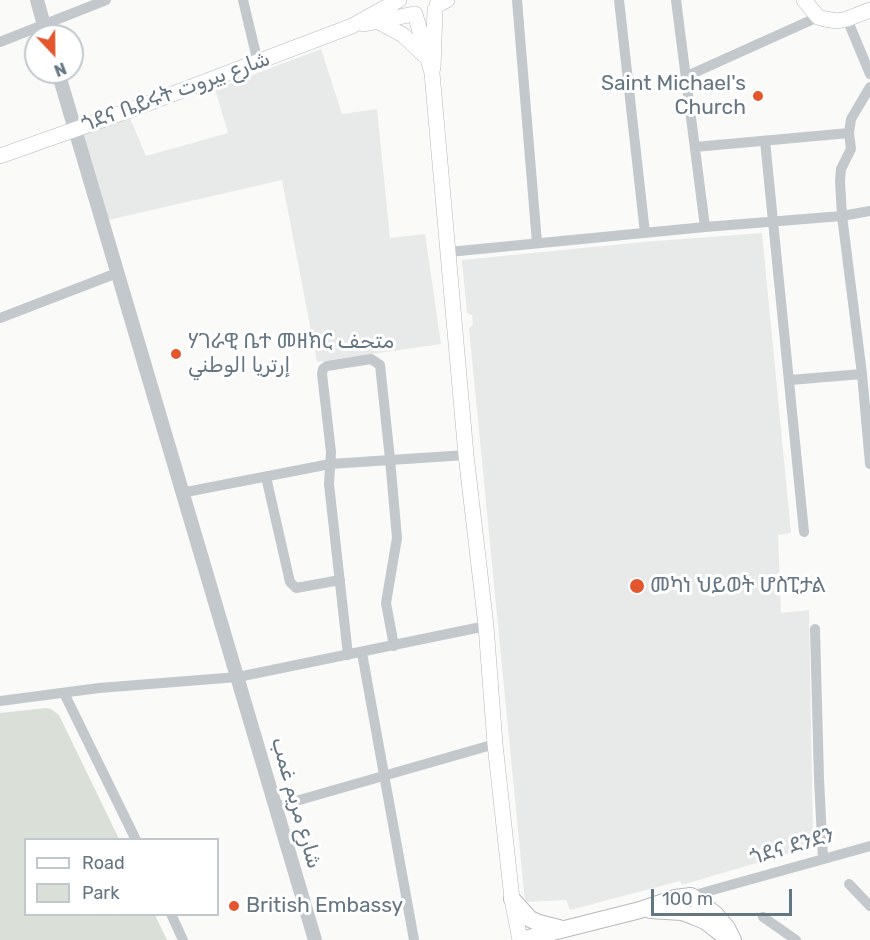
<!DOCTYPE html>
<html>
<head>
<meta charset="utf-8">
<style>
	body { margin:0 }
	#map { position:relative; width:870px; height:940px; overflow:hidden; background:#fafaf8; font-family:Rubik,sans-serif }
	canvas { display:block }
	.legend { position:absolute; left:24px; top:838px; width:195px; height:78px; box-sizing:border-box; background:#fff; border:2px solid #c1c8cd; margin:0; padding:8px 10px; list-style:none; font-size:18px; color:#657683 }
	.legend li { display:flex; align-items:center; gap:12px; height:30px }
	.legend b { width:30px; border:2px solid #c1c8cd }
	.north { position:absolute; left:24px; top:24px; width:60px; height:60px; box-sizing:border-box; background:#fff; border:2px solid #c1c8cd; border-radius:50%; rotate:158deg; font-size:16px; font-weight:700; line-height:24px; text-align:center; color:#657683 }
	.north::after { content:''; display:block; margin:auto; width:21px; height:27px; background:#e4572e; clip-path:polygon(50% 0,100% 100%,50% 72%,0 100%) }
	.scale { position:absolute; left:651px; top:889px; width:141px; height:27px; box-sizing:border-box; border:3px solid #657683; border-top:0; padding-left:8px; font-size:18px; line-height:21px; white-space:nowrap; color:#657683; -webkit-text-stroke:4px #fff; paint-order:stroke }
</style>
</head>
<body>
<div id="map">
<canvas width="870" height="940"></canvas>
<ul class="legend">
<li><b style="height:8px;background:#fff"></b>Road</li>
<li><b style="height:16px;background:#dadfd7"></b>Park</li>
</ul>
<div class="north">N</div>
<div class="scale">100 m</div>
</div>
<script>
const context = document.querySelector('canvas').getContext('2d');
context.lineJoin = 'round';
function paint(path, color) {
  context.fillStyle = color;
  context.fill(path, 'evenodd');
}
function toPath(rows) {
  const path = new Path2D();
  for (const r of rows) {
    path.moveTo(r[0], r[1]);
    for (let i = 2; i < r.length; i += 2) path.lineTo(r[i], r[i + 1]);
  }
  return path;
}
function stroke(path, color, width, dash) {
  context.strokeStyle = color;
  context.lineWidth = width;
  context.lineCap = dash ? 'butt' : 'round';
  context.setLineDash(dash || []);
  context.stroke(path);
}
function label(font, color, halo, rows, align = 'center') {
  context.font = font + ' Rubik,"Noto Sans Arabic","Noto Sans Ethiopic",sans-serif';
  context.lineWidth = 6;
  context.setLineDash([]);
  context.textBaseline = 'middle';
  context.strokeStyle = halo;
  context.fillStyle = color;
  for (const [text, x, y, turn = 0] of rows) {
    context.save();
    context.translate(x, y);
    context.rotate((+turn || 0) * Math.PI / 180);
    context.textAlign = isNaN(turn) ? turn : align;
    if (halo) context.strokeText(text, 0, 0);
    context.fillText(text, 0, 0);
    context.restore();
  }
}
paint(toPath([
	[321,49,342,114,377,109,390,238,425,234,441,344,317,362,282,180,104,221,81,135,129,116,146,156,228,133,215,89],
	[762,233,791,533,778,535,781,613,809,610,813,835,807,838,810,847,682,885,680,881,570,910,566,900,525,902,469,328,473,325,472,315,467,313,462,260,643,242]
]), '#e8e9e9');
paint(toPath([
	[46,708,51,709,59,715,119,839,26,840,26,914,155,915,167,940,0,940,0,713]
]), '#dadfd7');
const secondary = toPath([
	[804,0,818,17,825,19,837,21,847,19,870,10],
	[437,5,447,0],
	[415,14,432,73,466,455,486,626,495,744,512,899,520,940],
	[379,22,403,35,424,55],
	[364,24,414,14],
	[433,68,435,10],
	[0,156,133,109,352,26,399,0]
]);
const primary = toPath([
	[512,899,530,919,539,923,559,928],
	[650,910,682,912,693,916,705,921,727,938],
	[521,940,640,910,675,898,691,896,715,914,727,928,733,940]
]);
stroke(secondary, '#b3babf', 16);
stroke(primary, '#b5babe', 18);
stroke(toPath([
	[243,0,258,63],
	[517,0,537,243],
	[619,0,645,233],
	[676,0,705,227],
	[847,19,870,74],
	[0,42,106,0],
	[687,76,818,17],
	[870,87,851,119,849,133,851,149,841,169,840,181,842,216,862,374,870,464],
	[765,141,804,532],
	[695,147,849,133],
	[449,252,705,227,842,216,870,211],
	[0,318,117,273],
	[790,380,862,374],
	[266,477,290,582,296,588,340,580],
	[181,493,330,464,466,455],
	[815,629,819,779,823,859],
	[362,653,414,940],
	[348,655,329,484,331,452,322,374,323,369,327,366,371,359,380,365,390,459,397,538,386,603,394,646],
	[64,693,136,840],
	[0,701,99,688,238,677,486,626],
	[275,807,495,744],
	[849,884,870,906],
	[689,898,691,896,870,846],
	[171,914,183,940],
	[763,917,796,940]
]), '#c3c8cc', 10);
stroke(toPath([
	[37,0,47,36],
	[58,72,315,940]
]), '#c3c8cc', 14);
stroke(secondary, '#fff', 15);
stroke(primary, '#fff', 16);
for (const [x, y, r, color] of [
	[758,96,6,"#e4572e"],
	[176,354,6,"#e4572e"],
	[637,586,8,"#e4572e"],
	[234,906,6,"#e4572e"]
]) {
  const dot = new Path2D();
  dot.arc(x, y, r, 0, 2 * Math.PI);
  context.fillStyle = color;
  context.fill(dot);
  stroke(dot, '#fff', 2);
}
label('21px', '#657683', '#fff', [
	["Saint Michael's",746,84,"right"],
	["Church",746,108,"right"],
	["ሃገራዊ ቤተ መዘክር متحف",188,342],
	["إرتريا الوطني",188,366],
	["መካነ ህይወት ሆስፒታል",650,586],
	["British Embassy",246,906]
], 'left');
label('21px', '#657683', '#fff', [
	["ጎደና ቤይሩት شارع بيروت",176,92,-20],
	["شارع مريم غمب",296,803,74],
	["ጎደና ደንደን",792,847,-16]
]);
</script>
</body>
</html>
